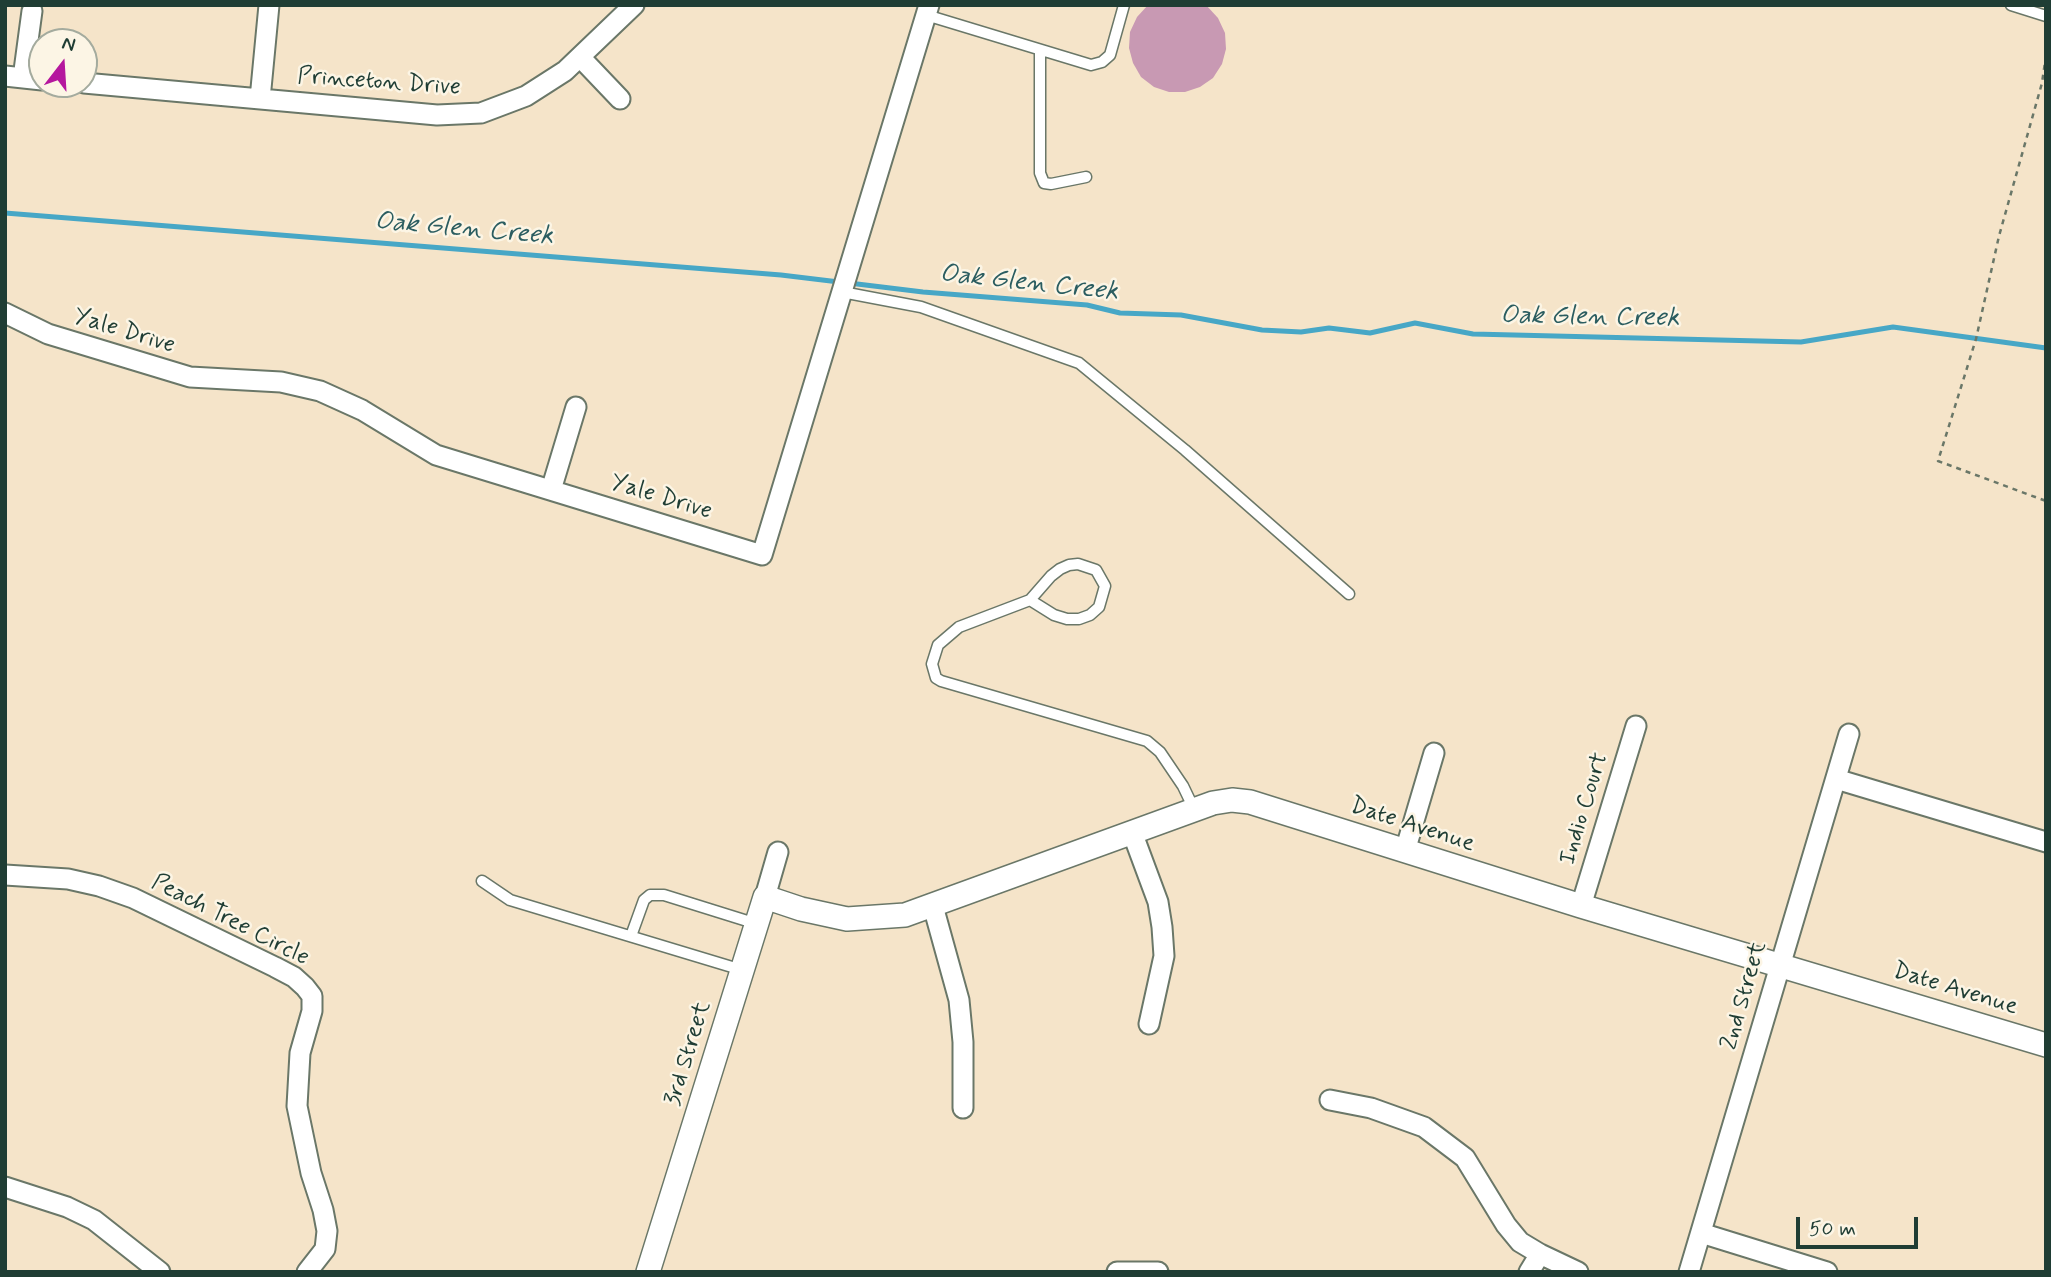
<!DOCTYPE html>
<html>
<head>
<meta charset="utf-8">
<style>
	body { margin:0 }
	#map { position:relative; width:2051px; height:1277px; overflow:hidden; background:#f5e4c9; font-family:Mynerve,sans-serif }
	canvas { display:block }
	.frame { position:absolute; inset:0; border:7px solid #1f3d34; pointer-events:none }
	.north { position:absolute; left:28px; top:28px; width:70px; height:70px; box-sizing:border-box; background:#fcf5e5; border:2px solid #a4ab9e; border-radius:50%; rotate:17deg; font-size:19px; font-weight:700; line-height:28px; text-align:center; color:#1f3d34 }
	.north::after { content:''; display:block; margin:auto; width:24px; height:32px; background:#b5179e; clip-path:polygon(50% 0,100% 100%,50% 72%,0 100%) }
	.scale { position:absolute; left:1796px; top:1217px; width:122px; height:32px; box-sizing:border-box; border:4px solid #1f3d34; border-top:0; padding-left:9px; font-size:21px; line-height:24px; white-space:nowrap; color:#1f3d34; -webkit-text-stroke:5px #fcf5e5; paint-order:stroke }
</style>
</head>
<body>
<div id="map">
<canvas width="2051" height="1277"></canvas>
<div class="frame"></div>
<div class="north">N</div>
<div class="scale">50 m</div>
</div>
<script>
const context = document.querySelector('canvas').getContext('2d');
context.lineJoin = 'round';
function toPath(rows) {
  const path = new Path2D();
  for (const r of rows) {
    path.moveTo(r[0], r[1]);
    for (let i = 2; i < r.length; i += 2) path.lineTo(r[i], r[i + 1]);
  }
  return path;
}
function stroke(path, color, width, dash) {
  context.strokeStyle = color;
  context.lineWidth = width;
  context.lineCap = dash ? 'butt' : 'round';
  context.setLineDash(dash || []);
  context.stroke(path);
}
function paint(path, color) {
  context.fillStyle = color;
  context.fill(path, 'evenodd');
}
function label(font, color, halo, rows, align = 'center') {
  context.font = font + ' Mynerve,sans-serif';
  context.lineWidth = 5;
  context.setLineDash([]);
  context.textBaseline = 'middle';
  context.strokeStyle = halo;
  context.fillStyle = color;
  for (const [text, x, y, turn = 0] of rows) {
    context.save();
    context.translate(x, y);
    context.rotate((+turn || 0) * Math.PI / 180);
    context.textAlign = isNaN(turn) ? turn : align;
    if (halo) context.strokeText(text, 0, 0);
    context.fillText(text, 0, 0);
    context.restore();
  }
}
stroke(toPath([
	[5,213,781,275,839,282],
	[849,283,923,292,1087,305,1120,313,1181,315,1262,330,1301,332,1329,328,1370,333,1415,323,1473,334,1801,342,1893,327,2046,348]
]), '#47a7c6', 5);
paint(toPath([
	[1148,5,1206,5,1218,18,1225,33,1226,49,1222,64,1213,78,1200,87,1185,92,1169,92,1154,87,1141,77,1133,63,1129,48,1130,32,1137,17]
]), '#c899b3');
const service = toPath([
	[2011,5,2046,16],
	[926,15,1091,65,1102,62,1110,55,1124,5],
	[1040,50,1040,173,1044,183,1051,184,1086,177],
	[842,292,921,307,1079,363,1185,450,1349,594],
	[1030,600,1051,576,1060,569,1069,565,1078,564,1096,570,1105,586,1099,607,1090,615,1079,619,1067,619,1054,615,1030,600,959,627,938,645,932,664,936,678,941,681,1147,741,1160,752,1183,786,1194,809],
	[482,881,510,900,742,970],
	[631,936,644,900,650,895,664,895,757,924]
]);
const minor = toPath([
	[580,57,620,99],
	[5,76,42,80],
	[23,78,32,11],
	[84,83,437,115,481,113,526,96,565,71,634,5],
	[260,99,269,5],
	[5,313,48,334,190,377,281,382,320,391,362,410,436,455,762,555,929,5],
	[551,490,576,407],
	[1836,779,2046,842],
	[1132,832,1158,902,1162,927,1164,956,1149,1024],
	[1405,851,1434,753],
	[5,875,68,879,99,886,133,898,275,967,294,977,305,987,312,996,312,1011,300,1053,297,1106,311,1173,323,1210,327,1231,325,1249,307,1272],
	[765,897,778,852],
	[933,906,959,1000,963,1042,963,1108],
	[1581,906,1636,726],
	[1330,1100,1371,1108,1424,1127,1465,1158,1506,1225,1520,1242,1540,1254,1578,1272],
	[5,1187,67,1207,94,1220,160,1272],
	[1701,1233,1827,1272],
	[1117,1272,1158,1272],
	[1529,1272,1540,1254],
	[1689,1272,1849,734]
]);
const tertiary = toPath([
	[648,1272,765,897,801,909,847,919,905,915,1213,803,1232,800,1250,802,1581,906,2046,1045]
]);
stroke(service, '#6a7768', 13);
stroke(minor, '#6a7768', 23);
stroke(tertiary, '#6a7768', 26);
stroke(toPath([
	[2046,55,2042,83,1999,236,1976,339,1938,461,2046,501]
]), '#6a7768', 2.5, [5, 5]);
stroke(service, '#fff', 10);
stroke(minor, '#fff', 19);
stroke(tertiary, '#fff', 23);
label('24px', '#1f3d34', '#fcf5e5', [
	["Princeton Drive",379,83,4],
	["Yale Drive",124,332,17],
	["Yale Drive",661,498,17],
	["Indio Court",1585,809,-73],
	["Date Avenue",1412,826,18],
	["Peach Tree Circle",230,921,27],
	["Date Avenue",1955,990,17],
	["2nd Street",1745,996,-74],
	["3rd Street",689,1054,-73]
]);
label('italic 26px', '#2b5d60', '#fcf5e5', [
	["Oak Glen Creek",464,230,5],
	["Oak Glen Creek",1029,284,6],
	["Oak Glen Creek",1590,318,1]
]);
</script>
</body>
</html>
